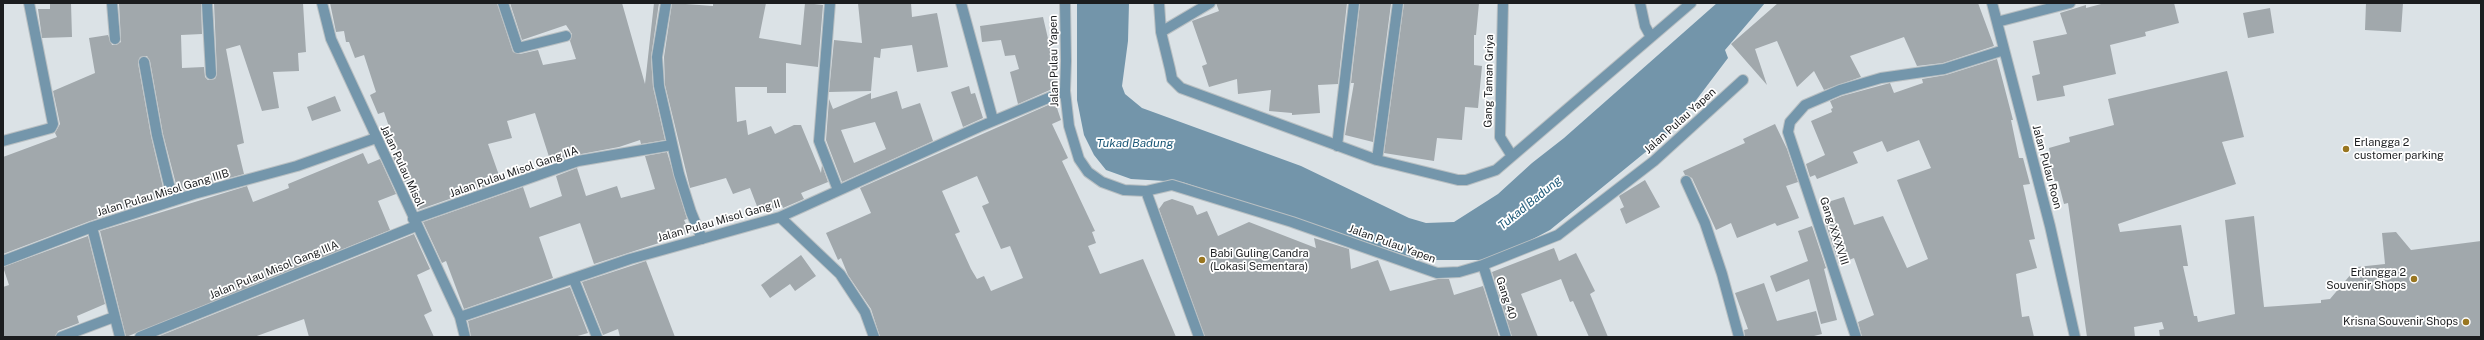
<!DOCTYPE html>
<html>
<head>
<meta charset="utf-8">
<style>
	body { margin:0 }
	#map { position:relative; width:2484px; height:340px; overflow:hidden; background:#dbe2e6; font-family:"Public Sans",sans-serif }
	canvas { display:block }
	.frame { position:absolute; inset:0; border:4px solid #1b1d1f; pointer-events:none }
</style>
</head>
<body>
<div id="map">
<canvas width="2484" height="340"></canvas>
<div class="frame"></div>
</div>
<script>
const context = document.querySelector('canvas').getContext('2d');
context.lineJoin = 'round';
function paint(path, color) {
  context.fillStyle = color;
  context.fill(path, 'evenodd');
}
function toPath(rows) {
  const path = new Path2D();
  for (const r of rows) {
    path.moveTo(r[0], r[1]);
    for (let i = 2; i < r.length; i += 2) path.lineTo(r[i], r[i + 1]);
  }
  return path;
}
function stroke(path, color, width, dash) {
  context.strokeStyle = color;
  context.lineWidth = width;
  context.lineCap = dash ? 'butt' : 'round';
  context.setLineDash(dash || []);
  context.stroke(path);
}
function label(font, color, halo, rows, align = 'center') {
  context.font = font + ' "Public Sans",sans-serif';
  context.lineWidth = 3.5;
  context.setLineDash([]);
  context.textBaseline = 'middle';
  context.strokeStyle = halo;
  context.fillStyle = color;
  for (const [text, x, y, turn = 0] of rows) {
    context.save();
    context.translate(x, y);
    context.rotate((+turn || 0) * Math.PI / 180);
    context.textAlign = isNaN(turn) ? turn : align;
    if (halo) context.strokeText(text, 0, 0);
    context.fillText(text, 0, 0);
    context.restore();
  }
}
paint(toPath([
	[1077,3,1129,3,1128,41,1122,86,1125,94,1142,108,1301,166,1409,218,1426,223,1454,222,1498,194,1532,163,1564,138,1717,3,1765,3,1725,50,1728,58,1675,128,1550,230,1516,248,1484,260,1420,260,1182,182,1131,179,1106,170,1094,155,1084,135,1077,100]
]), '#7395aa');
paint(toPath([
	[71,3,72,37,42,38,38,9,50,9,50,4],
	[119,3,201,3,202,34,181,35,182,68,204,67,205,77,208,80,215,79,217,74,214,3,303,3,306,52,298,53,299,71,273,72,279,108,262,111,240,45,226,49,244,143,237,145,244,174,178,192,163,134,150,61,147,56,140,57,138,63,151,136,165,196,90,221,3,254,3,157,57,137,55,133,60,124,53,91,95,73,89,38,108,35,112,45,116,45,121,42],
	[330,3,497,3,513,52,520,54,538,50,543,65,576,59,570,41,572,34,566,25,522,40,510,3,622,3,645,84,654,3,659,3,651,57,653,87,665,140,641,144,640,140,619,147,576,155,551,163,535,113,507,121,512,138,488,144,501,181,418,210,392,155,398,153,384,112,378,114,370,95,376,92,364,55,355,58,349,42,346,42,344,31,336,32],
	[672,3,713,6,713,3,766,3,759,38,801,45,805,3,823,5,818,67,786,63,786,93,767,93,767,87,735,87,737,122,746,120,748,135,771,126,775,134,794,125,801,125,821,173,822,165,828,182,801,193,804,199,783,208,782,205,760,214,750,188,733,194,726,178,690,188,665,85,664,57],
	[858,3,911,3,912,17,937,13,948,67,917,72,912,45,881,49,880,58,874,57,871,91,829,92,834,40,862,43],
	[1216,3,1347,3,1338,84,1318,85,1320,113,1292,115,1292,113,1269,111,1271,90,1238,94,1237,79,1209,87,1202,66,1207,64,1192,21,1219,11],
	[1360,3,1391,4,1373,142,1345,135,1354,83,1351,83],
	[1404,3,1479,3,1476,35,1474,35,1474,65,1482,66,1478,108,1465,107,1462,140,1437,138,1434,161,1384,153],
	[1778,3,1978,3,1994,46,1943,63,1917,66,1904,37,1850,56,1861,77,1824,90,1814,71,1797,87,1777,41,1755,49,1767,85,1731,44],
	[2105,3,2174,3,2179,23,2145,32,2146,36,2110,45,2116,74,2063,86,2065,96,2037,101,2032,76,2040,74,2033,41,2067,34,2060,13,2086,5,2086,8],
	[2366,3,2403,3,2401,32,2365,30],
	[2270,8,2274,33,2248,38,2243,13],
	[1043,17,1059,86,1018,104,1010,72,1019,69,1015,55,1005,56,1001,40,982,42,980,26],
	[1997,59,2013,120,2011,120,2019,158,2023,158,2030,184,2023,185,2035,239,2029,240,2037,268,2016,274,2022,317,2029,316,2034,337,1862,337,1858,322,1874,315,1854,258,1839,264,1825,222,1835,218,1828,202,1844,197,1854,225,1883,216,1907,268,1928,259,1897,180,1931,168,1919,140,1887,152,1882,141,1853,152,1858,163,1817,179,1815,175,1810,177,1806,164,1825,155,1811,121,1832,112,1831,109,1833,108,1830,101,1842,96,1890,83,1894,93,1923,83,1922,79,1946,75],
	[2227,71,2244,137,2222,142,2236,184,2118,224,2120,232,2181,225,2188,266,2183,266,2194,316,2197,316,2198,322,2235,314,2225,220,2254,216,2264,307,2321,303,2321,300,2330,299,2357,267,2385,264,2382,233,2396,232,2411,250,2481,241,2481,337,2160,337,2159,330,2164,329,2162,322,2134,327,2135,337,2087,337,2068,203,2064,204,2058,181,2053,181,2048,154,2050,154,2049,148,2070,142,2069,137,2114,125,2108,99],
	[969,86,971,94,975,93,983,118,963,127,951,92],
	[897,91,902,109,920,103,933,141,842,182,826,140,829,99,833,109,871,93,871,99],
	[875,122,886,149,854,163,841,130],
	[335,96,341,111,312,121,307,107],
	[1055,102,1061,120,1052,124,1068,158,1062,161,1095,231,1092,232,1096,243,1088,246,1100,274,1143,259,1176,337,880,337,871,309,848,275,841,258,838,260,826,233,871,213,860,188],
	[977,176,989,203,982,206,1001,249,1010,246,1023,278,991,291,984,276,977,279,971,269,955,234,960,232,942,191],
	[1775,124,1787,149,1798,182,1786,186,1799,218,1777,226,1775,223,1737,238,1731,223,1716,230,1692,178,1685,175,1683,171,1745,143,1743,139],
	[667,152,687,219,684,220,690,233,594,264,580,223,539,237,553,278,464,309,446,261,442,263,423,222,523,187,530,208,562,196,556,176,577,168,586,196,617,186,621,198,655,189,645,156],
	[363,153,368,164,380,159,396,194,378,201,390,230,126,337,100,231,247,186,253,202,289,188,288,184],
	[1645,180,1660,207,1626,224,1620,209,1624,207,1619,196],
	[1172,199,1193,206,1197,215,1207,211,1218,236,1249,222,1316,248,1314,238,1349,249,1351,269,1378,260,1390,291,1438,279,1449,279,1454,295,1483,286,1499,337,1205,337,1159,209,1164,202],
	[1812,226,1826,268,1824,269,1837,320,1821,324,1809,279,1776,292,1770,276,1808,261,1798,231],
	[414,234,430,269,417,275,432,311,424,315,434,337,309,337,304,319,254,337,157,337],
	[88,236,105,304,77,316,79,323,58,331,55,337,3,337,3,287,9,285,3,267],
	[1554,248,1559,261,1576,253,1595,291,1590,294,1608,337,1589,337,1573,301,1570,302,1561,279,1521,294,1538,337,1512,337,1492,272],
	[801,255,816,276,795,291,790,284,770,298,761,285],
	[646,261,675,337,620,337,618,329,603,335,582,282],
	[1764,283,1777,321,1816,311,1822,334,1810,337,1745,337,1744,330,1748,329,1735,293],
	[570,287,588,333,574,337,471,337,468,321]
]), '#a1a8ac');
const minor = toPath([
	[112,3,115,39],
	[207,3,211,74],
	[322,3,331,39,460,317,465,337],
	[503,3,518,48,566,36],
	[666,3,657,57,659,86,679,174,691,212,702,239],
	[830,3,819,141,838,190],
	[961,3,993,120],
	[1065,3,1066,61,1065,91,1069,126,1079,159,1088,172,1102,182,1124,190,1146,191,1172,185,1292,222,1437,273,1459,272,1483,265,1558,235,1654,161,1743,80],
	[1159,3,1161,32,1170,69,1172,79,1181,88,1377,160,1458,180,1466,180,1496,170,1691,3],
	[1503,3,1500,137,1512,156],
	[1640,3,1645,26,1651,37],
	[1992,3,2050,226,2075,337],
	[1997,22,2070,3],
	[1161,32,1210,3],
	[144,62,157,135,173,201],
	[3,141,51,128,53,124,29,3],
	[1337,146,1354,3],
	[1377,160,1398,3],
	[1686,181,1705,223,1722,274,1739,337],
	[1146,191,1199,337],
	[780,217,840,274,865,312,874,337],
	[413,219,578,161,672,145],
	[92,227,120,337],
	[3,261,92,227,194,194,297,166,376,138],
	[1483,265,1506,337],
	[574,280,597,337],
	[460,317,630,259,780,217,979,127,1065,91],
	[61,337,114,317],
	[140,337,416,226],
	[1856,337,1788,132,1790,122,1805,105,1840,90,1881,78,1944,69,2004,50]
]);
stroke(minor, '#b8bfc2', 12);
stroke(minor, '#7496ab', 10);
for (const [x, y, r, color] of [
	[2346,149,4,"#997620"],
	[1202,260,4,"#997620"],
	[2414,279,4,"#997620"],
	[2466,322,4,"#997620"]
]) {
  const dot = new Path2D();
  dot.arc(x, y, r, 0, 2 * Math.PI);
  context.fillStyle = color;
  context.fill(dot);
  stroke(dot, '#fff', 1.5);
}
label('11px', '#1b1d1f', '#fff', [
	["Jalan Pulau Yapen",1054,61,-91],
	["Gang Taman Griya",1489,81,-89],
	["Jalan Pulau Yapen",1680,121,-42],
	["Jalan Pulau Misol",402,166,65],
	["Jalan Pulau Roon",2047,167,75],
	["Jalan Pulau Misol Gang IIA",514,172,-19],
	["Jalan Pulau Misol Gang IIIB",163,193,-17],
	["Jalan Pulau Misol Gang II",719,221,-16],
	["Gang XXXVIII",1834,231,72],
	["Jalan Pulau Yapen",1392,244,20],
	["Jalan Pulau Misol Gang IIIA",274,270,-22],
	["Gang 40",1506,298,72]
]);
label('11px', '#1b1d1f', '#fff', [
	["Erlangga 2",2354,143],
	["customer parking",2354,156],
	["Babi Guling Candra",1210,254],
	["(Lokasi Sementara)",1210,267],
	["Erlangga 2",2406,273,"right"],
	["Souvenir Shops",2406,286,"right"],
	["Krisna Souvenir Shops",2458,322,"right"]
], 'left');
label('italic 12px', '#1d5978', '#fff', [
	["Tukad Badung",1135,143],
	["Tukad Badung",1530,203,-39]
]);
</script>
</body>
</html>
